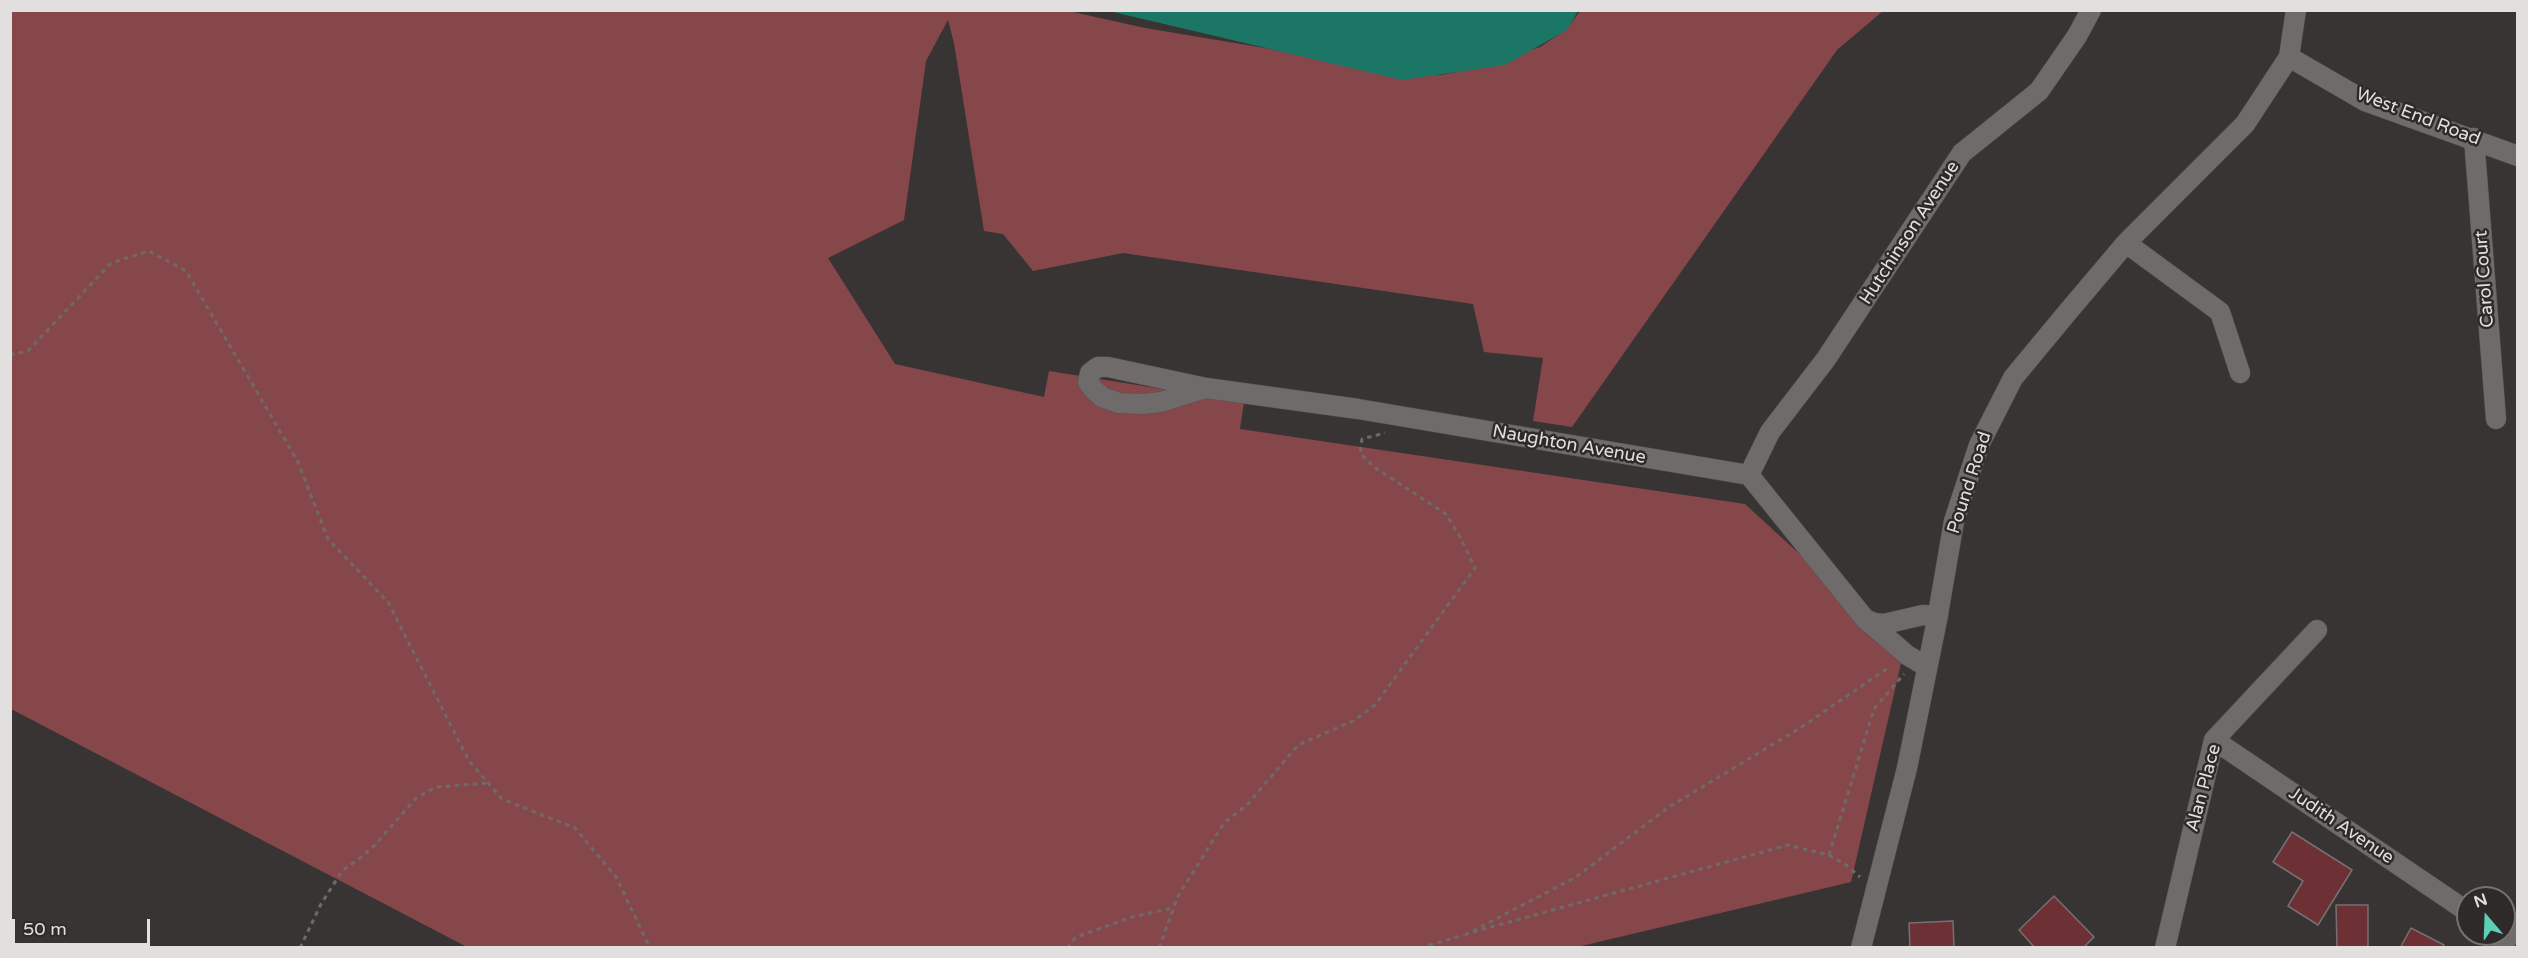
<!DOCTYPE html>
<html>
<head>
<meta charset="utf-8">
<style>
	body { margin:0 }
	#map { position:relative; width:2528px; height:958px; overflow:hidden; background:#393434; font-family:"Varela Round",sans-serif }
	canvas { display:block }
	.frame { position:absolute; inset:0; border:12px solid #e2dfdf; pointer-events:none }
	.north { position:absolute; left:2456px; top:886px; width:60px; height:60px; box-sizing:border-box; background:#2f2a2a; border:2px solid #777272; border-radius:50%; rotate:341deg; font-size:16px; font-weight:700; line-height:24px; text-align:center; color:#e2dfdf }
	.north::after { content:''; display:block; margin:auto; width:21px; height:27px; background:#5eceb7; clip-path:polygon(50% 0,100% 100%,50% 72%,0 100%) }
	.scale { position:absolute; left:12px; top:919px; width:138px; height:27px; box-sizing:border-box; border:3px solid #e2dfdf; border-top:0; padding-left:8px; font-size:18px; line-height:21px; white-space:nowrap; color:#e2dfdf; -webkit-text-stroke:4px #2f2a2a; paint-order:stroke }
</style>
</head>
<body>
<div id="map">
<canvas width="2528" height="958"></canvas>
<div class="frame"></div>
<div class="north">N</div>
<div class="scale">50 m</div>
</div>
<script>
const context = document.querySelector('canvas').getContext('2d');
context.lineJoin = 'round';
function paint(path, color) {
  context.fillStyle = color;
  context.fill(path, 'evenodd');
}
function toPath(rows) {
  const path = new Path2D();
  for (const r of rows) {
    path.moveTo(r[0], r[1]);
    for (let i = 2; i < r.length; i += 2) path.lineTo(r[i], r[i + 1]);
  }
  return path;
}
function stroke(path, color, width, dash) {
  context.strokeStyle = color;
  context.lineWidth = width;
  context.lineCap = dash ? 'butt' : 'round';
  context.setLineDash(dash || []);
  context.stroke(path);
}
function label(font, color, halo, rows, align = 'center') {
  context.font = font + ' "Varela Round",sans-serif';
  context.lineWidth = 5;
  context.setLineDash([]);
  context.textBaseline = 'middle';
  context.strokeStyle = halo;
  context.fillStyle = color;
  for (const [text, x, y, turn = 0] of rows) {
    context.save();
    context.translate(x, y);
    context.rotate((+turn || 0) * Math.PI / 180);
    context.textAlign = isNaN(turn) ? turn : align;
    if (halo) context.strokeText(text, 0, 0);
    context.fillText(text, 0, 0);
    context.restore();
  }
}
paint(toPath([
	[1064,10,1145,28,1265,48,1372,70,1441,75,1472,69,1540,47,1566,30,1580,11,1883,11,1837,50,1572,427,1533,421,1543,358,1484,352,1473,304,1123,253,1033,271,1003,234,984,231,954,43,948,20,926,61,904,220,828,258,895,364,1044,397,1049,371,1244,402,1240,429,1745,504,1904,650,1851,882,1573,948,467,947,11,709,10,11]
]), '#86474b');
paint(toPath([
	[1109,11,1578,10,1578,11,1567,30,1505,65,1402,80]
]), '#1c7666');
const building = toPath([
	[2292,832,2352,870,2318,925,2288,906,2303,881,2273,862,2292,832],
	[2054,896,2094,937,2083,948,2035,948,2019,930,2054,896],
	[2336,905,2368,905,2368,947,2337,947,2336,905],
	[1953,921,1954,948,1910,948,1909,923,1953,921],
	[2411,928,2444,945,2442,948,2400,948,2411,928]
]);
paint(building, '#6d3135');
stroke(building, '#767070', 1.5);
const minor = toPath([
	[2289,57,2365,101,2518,156],
	[2474,138,2496,419],
	[2126,243,2220,312,2240,373],
	[1206,388,1108,367,1098,367,1090,373,1088,382,1093,389,1102,397,1119,403,1142,404,1161,402,1206,388,1358,409,1749,475,1865,619,1907,655,1927,667],
	[1749,475,1770,432,1826,359,1962,153,2039,91,2077,36,2091,10],
	[1865,619,1874,623,1884,624,1923,615,1938,616],
	[2214,740,2468,912],
	[1861,948,1907,768,1937,620,1954,521,1979,445,2013,378,2066,314,2126,243,2245,124,2289,57,2296,10],
	[2165,948,2214,740,2317,630],
	[2501,948,2518,922]
]);
stroke(minor, '#565252', 21);
stroke(toPath([
	[10,355,28,351,111,263,149,251,186,271,298,462,328,539,388,602,469,761,502,799,575,828,616,877,650,948],
	[1829,855,1874,709,1904,674],
	[1473,932,1788,845,1829,855,1846,865,1860,877],
	[1465,935,1576,877,1669,807,1800,728,1891,666],
	[300,948,321,904,342,871,360,858,375,845,416,798,436,787,489,783],
	[1067,948,1076,937,1132,917,1173,908],
	[1159,948,1178,896,1224,823,1247,805,1298,745,1353,721,1375,705,1475,568,1460,537,1446,514,1374,467,1360,453,1362,439,1385,433],
	[1420,948,1464,935]
]), '#6f6a6a', 3, [4.5, 4.5]);
stroke(minor, '#706b6b', 20);
label('18px', '#e2dfdf', '#2f2a2a', [
	["West End Road",2418,117,21],
	["Hutchinson Avenue",1910,233,-57],
	["Carol Court",2485,279,-94],
	["Naughton Avenue",1569,445,10],
	["Pound Road",1970,483,-72],
	["Alan Place",2204,788,-75],
	["Judith Avenue",2341,826,34]
]);
</script>
</body>
</html>
